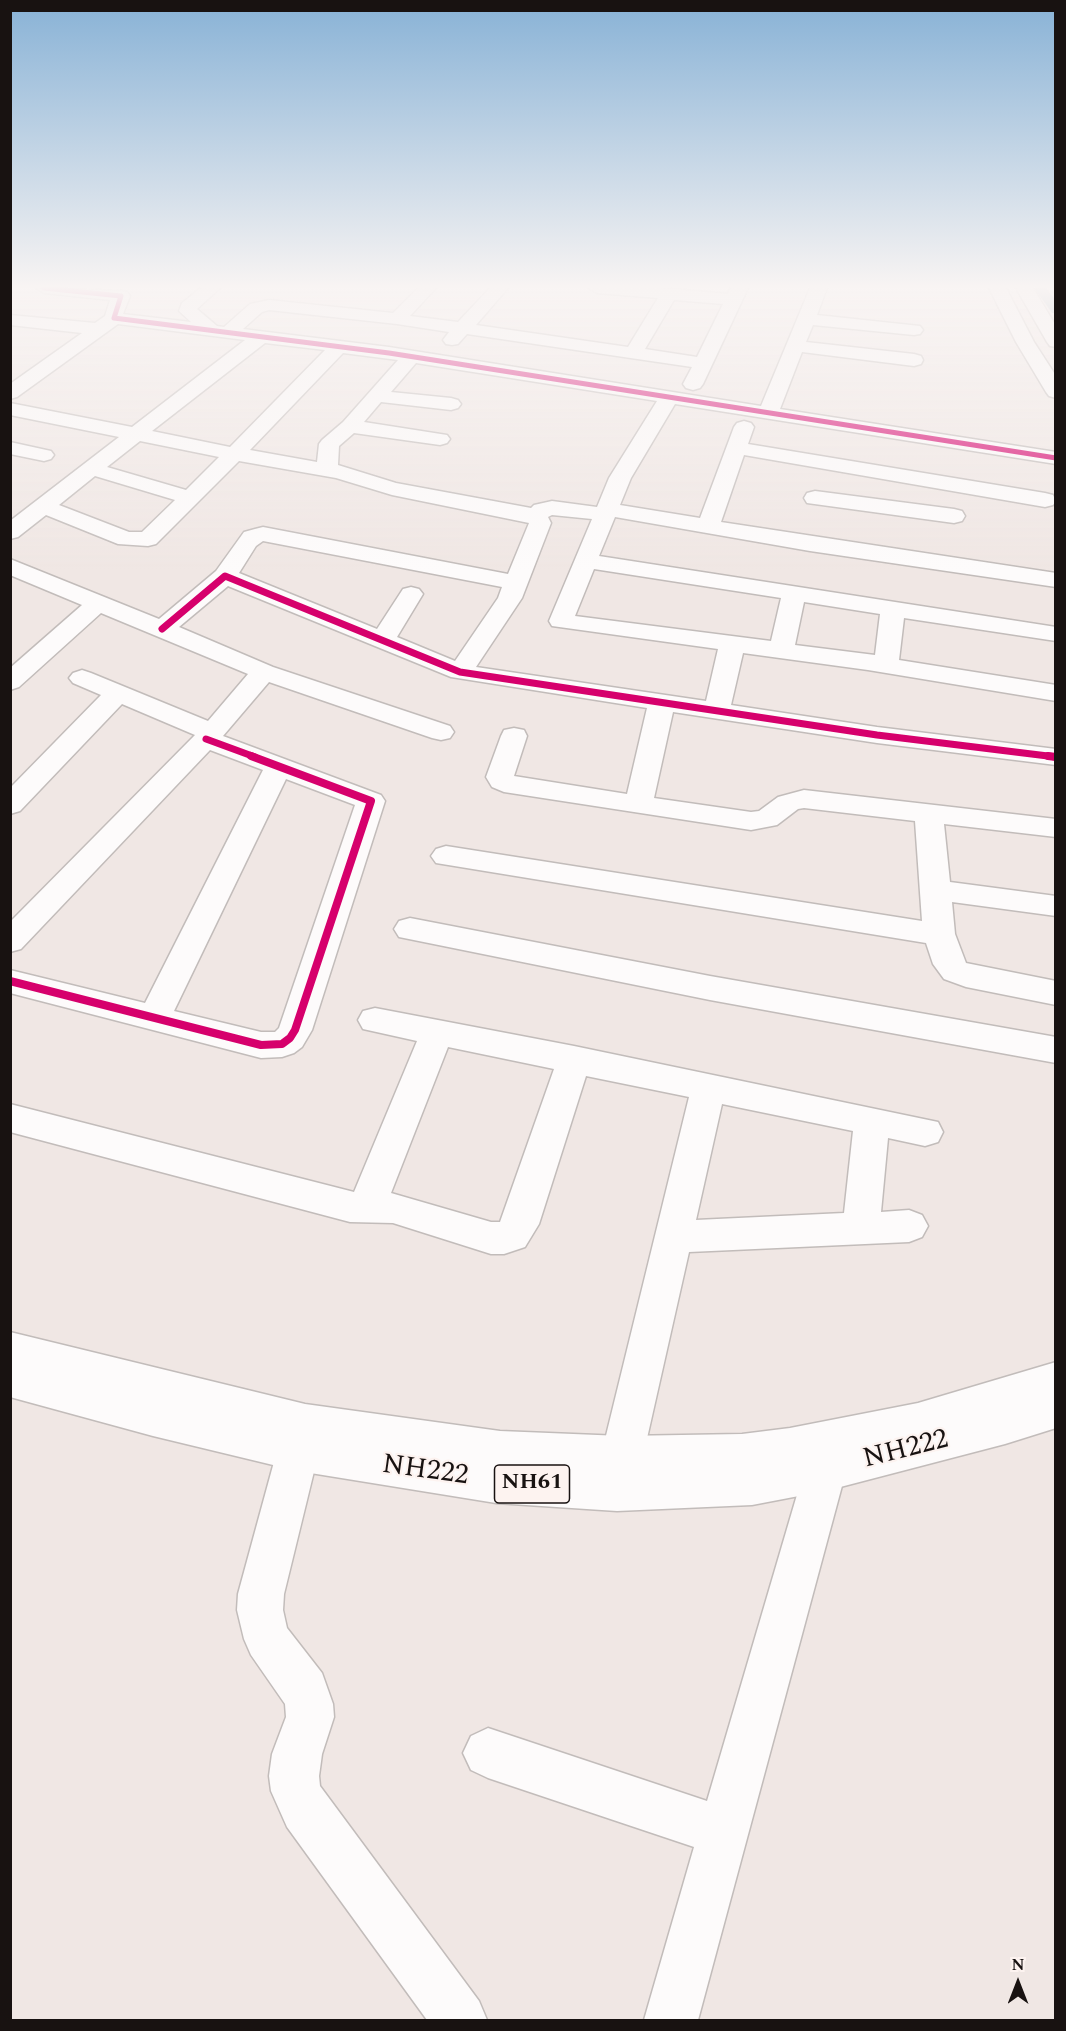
<!DOCTYPE html>
<html>
<head>
<meta charset="utf-8">
<style>
	body { margin:0 }
	#map { position:relative; width:1066px; height:2031px; overflow:hidden; background:#f0e7e4; font-family:Spectral,serif }
	canvas { display:block }
	.frame { position:absolute; inset:0; border:12px solid #181211; pointer-events:none }
	.north { position:absolute; left:988px; top:1953px; width:60px; height:60px; -webkit-text-stroke:4px #fdf3f0; paint-order:stroke; rotate:0deg; font-size:16px; font-weight:700; line-height:24px; text-align:center; color:#181211 }
	.north::after { content:''; display:block; margin:auto; width:21px; height:27px; background:#181211; clip-path:polygon(50% 0,100% 100%,50% 72%,0 100%) }
</style>
</head>
<body>
<div id="map">
<canvas width="1066" height="2031"></canvas>
<div class="frame"></div>
<div class="north">N</div>
</div>
<script>
const context = document.querySelector('canvas').getContext('2d');
context.lineJoin = 'round';
function toPath(rows) {
  const path = new Path2D();
  for (const r of rows) {
    path.moveTo(r[0], r[1]);
    for (let i = 2; i < r.length; i += 2) path.lineTo(r[i], r[i + 1]);
  }
  return path;
}
function paint(path, color) {
  context.fillStyle = color;
  context.fill(path, 'evenodd');
}
function stroke(path, color, width, dash) {
  context.strokeStyle = color;
  context.lineWidth = width;
  context.lineCap = dash ? 'butt' : 'round';
  context.setLineDash(dash || []);
  context.stroke(path);
}
function label(font, color, halo, rows, align = 'center') {
  context.font = font + ' Spectral,serif';
  context.lineWidth = 4.5;
  context.setLineDash([]);
  context.textBaseline = 'middle';
  context.strokeStyle = halo;
  context.fillStyle = color;
  for (const [text, x, y, turn = 0] of rows) {
    context.save();
    context.translate(x, y);
    context.rotate((+turn || 0) * Math.PI / 180);
    context.textAlign = isNaN(turn) ? turn : align;
    if (halo) context.strokeText(text, 0, 0);
    context.fillText(text, 0, 0);
    context.restore();
  }
}
paint(toPath([
	[1034,288,1046,288,1056,301,1056,313,1052,313,1034,288]
]), '#98aeba');
const minor = toPath([
	[36,288,121,291,127,292,130,296,123,314,191,322,179,311,182,303,201,288,220,288,197,309,217,326,224,327,250,304,269,300,393,313,418,288,436,288,410,316,458,322,490,288,508,288,476,325,628,347,658,298,597,293,589,288,661,288,728,294,731,288,748,288,703,384,700,388,693,390,686,388,683,384,692,367,467,334,458,344,452,345,446,344,443,340,449,332,397,324,269,310,262,312,243,329,389,347,761,406,810,288,827,288,817,315,920,326,923,330,920,334,914,335,813,325,806,342,914,354,921,356,923,360,921,364,914,366,802,352,780,409,1056,452,1056,464,675,404,631,478,620,505,700,518,734,427,737,423,744,421,751,423,754,427,748,444,1045,493,1053,495,1056,501,1053,505,1045,507,744,455,721,522,1056,573,1056,587,810,551,615,517,599,556,1056,627,1056,641,904,618,899,660,1056,685,1056,701,868,670,743,653,731,705,877,727,1056,749,1056,765,877,743,673,712,654,798,751,812,759,811,778,797,804,790,1056,819,1056,837,944,824,950,882,1056,896,1056,916,952,902,955,934,966,963,1056,981,1056,1005,966,987,944,979,933,964,926,943,436,863,431,856,436,849,446,846,922,921,915,821,804,808,798,809,777,825,751,830,504,792,492,787,486,777,501,736,504,730,514,728,524,730,527,736,514,776,627,794,647,708,451,677,228,586,179,627,273,667,450,726,454,732,450,738,441,740,432,738,269,682,223,736,381,795,385,801,312,1030,302,1047,294,1053,282,1057,261,1058,10,993,10,970,145,1003,263,770,210,750,21,949,10,952,10,922,195,735,122,704,20,811,10,814,10,788,101,695,73,683,69,678,73,673,82,670,91,673,208,721,248,674,101,613,19,687,10,690,10,668,82,605,10,575,10,559,159,619,216,571,244,532,255,529,263,527,508,574,529,523,392,495,336,478,239,461,156,544,148,546,118,544,46,515,18,537,10,539,10,521,119,437,10,415,10,403,132,427,245,340,118,324,17,397,10,399,10,384,82,333,10,325,10,315,95,323,105,316,110,300,44,293,36,288],
	[674,300,723,304,697,357,645,349,674,300],
	[265,343,325,350,230,447,152,431,265,343],
	[343,353,398,360,343,422,322,440,319,444,317,462,250,450,343,353],
	[416,363,657,401,609,478,597,507,552,501,534,505,531,508,396,483,338,465,339,446,354,433,440,445,447,443,450,439,447,435,364,422,381,402,451,410,458,408,461,404,458,400,451,398,391,392,416,363],
	[140,441,219,457,186,490,107,467,140,441],
	[95,476,175,500,142,532,129,532,59,505,95,476],
	[552,515,592,519,549,621,552,626,718,649,706,701,476,667,522,598,551,523,548,517,552,515],
	[263,541,502,587,498,598,455,661,397,637,423,594,419,589,411,587,403,589,377,629,239,573,256,546,263,541],
	[594,569,781,598,771,641,575,616,594,569],
	[804,602,880,614,875,655,795,645,804,602],
	[286,779,355,805,279,1028,275,1032,261,1032,174,1011,286,779],
	[989,288,1006,288,1034,342,1056,376,1056,398,1049,396,1046,392,1016,342,989,288],
	[1016,288,1033,288,1056,326,1056,347,1050,346,1047,342,1016,288],
	[10,442,51,451,54,455,51,459,44,461,10,454,10,442],
	[815,491,954,509,962,511,965,516,962,521,954,523,807,503,804,498,807,493,815,491],
	[410,918,710,976,1056,1037,1056,1063,710,1000,399,937,394,929,399,921,410,918],
	[375,1008,574,1046,938,1122,943,1132,938,1142,925,1146,888,1138,881,1212,909,1210,922,1215,928,1226,922,1237,909,1242,689,1252,643,1456,637,1470,622,1476,607,1470,601,1456,689,1097,586,1076,539,1224,525,1247,504,1254,491,1254,393,1223,350,1222,10,1132,10,1104,354,1192,417,1041,363,1029,358,1020,363,1011,375,1008],
	[448,1047,554,1069,500,1222,491,1222,391,1193,448,1047],
	[722,1104,853,1131,844,1213,696,1220,722,1104],
	[298,1431,313,1437,319,1451,284,1594,283,1610,287,1628,322,1673,333,1704,334,1717,322,1754,319,1776,320,1786,479,2001,487,2020,427,2020,287,1827,271,1791,269,1776,272,1754,286,1717,285,1704,251,1655,244,1639,237,1610,238,1594,277,1451,283,1437,298,1431],
	[825,1451,840,1457,846,1471,698,2020,644,2020,694,1847,488,1778,471,1770,463,1753,471,1736,488,1728,707,1801,804,1471,810,1457,825,1451]
]);
const highway = toPath([
	[10,1332,305,1404,500,1431,622,1436,742,1434,790,1428,918,1403,1056,1362,1056,1428,1005,1444,825,1491,752,1505,617,1511,496,1503,298,1471,153,1436,10,1397,10,1332]
]);
stroke(minor, '#c2bcba', 3);
stroke(highway, '#c2bcba', 3);
paint(minor, '#fdfbfb');
paint(highway, '#fdfbfb');
stroke(toPath([
	[44,288,121,296,114,318,389,353,1056,458]
]), '#d6006c', 5);
stroke(toPath([
	[162,629,225,576,460,672,877,735,1056,757],
	[206,739,255,757]
]), '#d6006c', 7);
stroke(toPath([
	[1048,756,1056,757],
	[10,981,261,1045,282,1044,290,1038,295,1030,371,801,251,756]
]), '#d6006c', 8);
const sky = context.createLinearGradient(0, 0, 0, 573);
sky.addColorStop(0, '#88b2d6');
sky.addColorStop(0.5, '#f8f4f3');
sky.addColorStop(1, '#f8f4f300');
context.fillStyle = sky;
context.fillRect(0, 0, 1066, 573);
for (const [x, y, w] of [
	[532,1484,75]
]) {
  const box = new Path2D();
  box.roundRect(x - w / 2, y - 19, w, 38, 4.5);
  context.fillStyle = '#fdf3f0';
  context.fill(box);
  stroke(box, '#181211', 1.5);
}
label('bold 22px', '#181211', null, [
	["NH61",532,1484]
]);
label('28px', '#181211', '#fdf3f0', [
	["NH222",906,1451,-14],
	["NH222",425,1472,8]
]);
</script>
</body>
</html>
